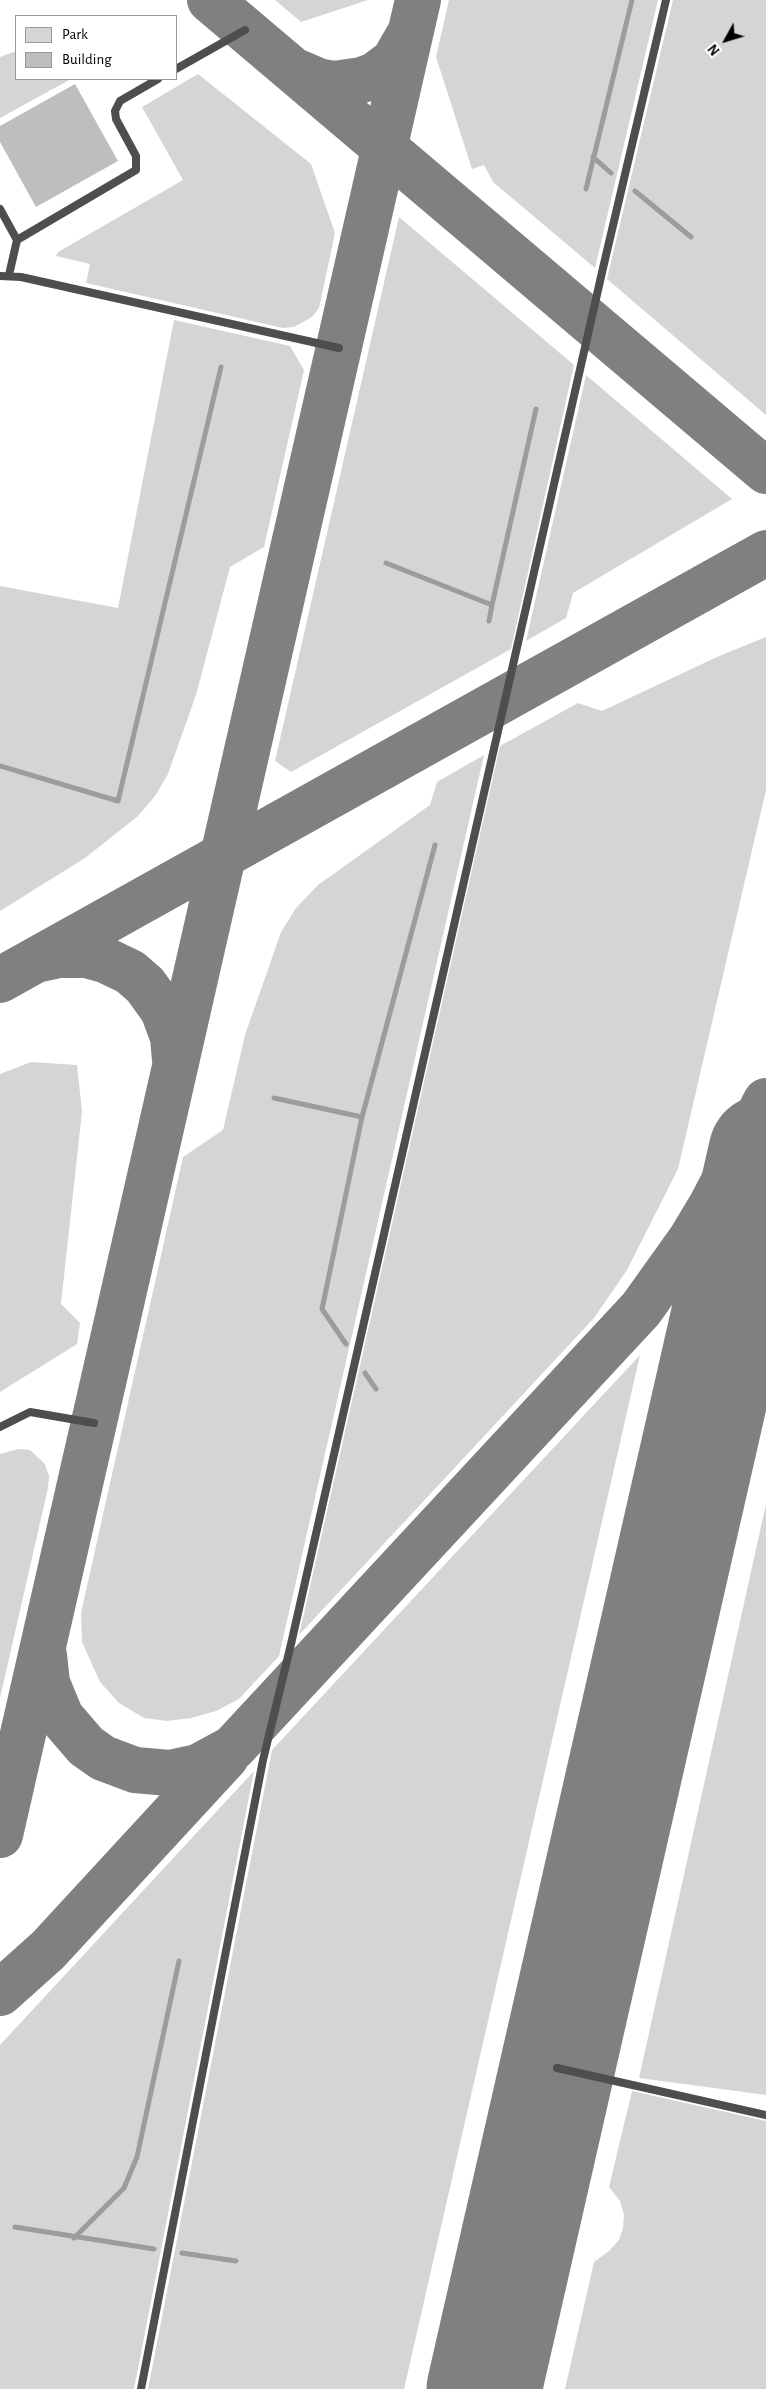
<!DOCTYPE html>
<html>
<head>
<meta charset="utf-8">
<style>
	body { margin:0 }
	#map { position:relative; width:766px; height:2389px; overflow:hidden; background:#fff; font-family:"Alegreya Sans",sans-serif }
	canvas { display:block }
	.legend { position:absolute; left:15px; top:15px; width:162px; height:65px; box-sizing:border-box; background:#fff; border:1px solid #999; margin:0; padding:6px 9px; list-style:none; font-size:15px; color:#000 }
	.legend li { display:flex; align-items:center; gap:10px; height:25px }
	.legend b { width:25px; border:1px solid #999 }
	.north { position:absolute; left:701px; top:15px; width:50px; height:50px; -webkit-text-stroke:4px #fff; paint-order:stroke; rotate:231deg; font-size:14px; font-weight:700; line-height:20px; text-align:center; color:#000 }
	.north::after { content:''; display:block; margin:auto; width:18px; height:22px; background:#000; clip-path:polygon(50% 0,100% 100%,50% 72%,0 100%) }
</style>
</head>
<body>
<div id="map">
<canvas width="766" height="2389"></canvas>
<ul class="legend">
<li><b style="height:14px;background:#d5d5d5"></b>Park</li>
<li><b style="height:14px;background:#bebebe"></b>Building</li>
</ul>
<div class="north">N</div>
</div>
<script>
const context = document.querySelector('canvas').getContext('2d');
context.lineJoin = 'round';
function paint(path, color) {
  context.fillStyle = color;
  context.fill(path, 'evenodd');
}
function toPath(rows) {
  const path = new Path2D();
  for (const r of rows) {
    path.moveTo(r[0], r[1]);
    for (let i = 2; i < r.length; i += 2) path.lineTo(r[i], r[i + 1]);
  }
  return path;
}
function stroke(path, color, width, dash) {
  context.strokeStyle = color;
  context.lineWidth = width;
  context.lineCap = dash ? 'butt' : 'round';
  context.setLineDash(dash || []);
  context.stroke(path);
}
paint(toPath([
	[275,0,368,0,301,22],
	[449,0,658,0,595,268,493,182,484,165,472,169,436,57],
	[673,0,766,0,766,415,607,279],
	[16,51,16,79,71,79,0,118,0,57],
	[198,74,311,164,335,233,319,308,312,317,294,327,283,328,86,283,90,264,56,256,58,252,183,180,142,107],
	[399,217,574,365,511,649,291,772,275,761],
	[174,320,290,346,304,370,264,547,230,567,196,695,168,774,155,796,138,816,85,858,0,911,0,586,118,608],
	[586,375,732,499,573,593,566,618,526,641],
	[766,637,766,790,678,1169,627,1270,594,1318,299,1635,500,746,578,703,602,711,717,657],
	[484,755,279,1656,239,1699,216,1711,191,1718,167,1721,144,1718,119,1703,100,1682,82,1642,81,1613,183,1157,223,1130,245,1035,281,932,296,908,318,885,430,805,437,782],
	[31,1062,77,1065,82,1111,61,1304,80,1323,77,1344,0,1392,0,1074],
	[640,1355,404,2389,148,2389,272,1750],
	[18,1449,30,1450,45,1464,49,1476,48,1488,0,1698,0,1454],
	[766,1504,766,2095,639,2078],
	[254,1771,134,2389,0,2389,0,2045],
	[632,2091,766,2121,766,2389,565,2389,594,2262,609,2251,619,2240,623,2228,624,2215,620,2201,609,2187]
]), '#d5d5d5');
stroke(toPath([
	[593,157,611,173],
	[586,189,632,0],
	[635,191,691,237],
	[386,563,492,605,536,409],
	[489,621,492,605],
	[0,766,118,801,221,367],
	[274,1098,362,1117],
	[346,1344,322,1309,362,1117,435,845],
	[365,1373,376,1389],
	[15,2227,154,2249],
	[74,2238,124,2188,137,2157,179,1961],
	[182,2253,236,2261]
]), '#9c9c9c', 5);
stroke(toPath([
	[210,0,766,471],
	[297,72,318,81,334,84,362,80,375,75,394,61,410,33],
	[40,959,59,955,87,955,105,960,130,972,145,985,163,1010,173,1037,175,1060],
	[0,980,766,553],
	[44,1655,47,1683,61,1717,86,1746,103,1758,135,1770,170,1773,198,1767,233,1748,641,1309,691,1239,712,1204,766,1101],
	[0,1835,418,0],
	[0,1993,48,1950,226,1757]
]), '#808080', 46);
stroke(toPath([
	[484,2389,766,1152]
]), '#808080', 115);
paint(toPath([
	[75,84,118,161,36,207,0,142,0,126]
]), '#bebebe');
stroke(toPath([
	[176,69,245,30],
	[0,209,17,240],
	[9,275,17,240,136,170,136,156,116,119,115,111,120,101,158,79],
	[0,276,21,277,339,348],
	[0,1427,30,1412,94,1423],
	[557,2068,766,2115],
	[141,2389,263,1760,291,1644,603,268,666,0]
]), '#4e4e4e', 8);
</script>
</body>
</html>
